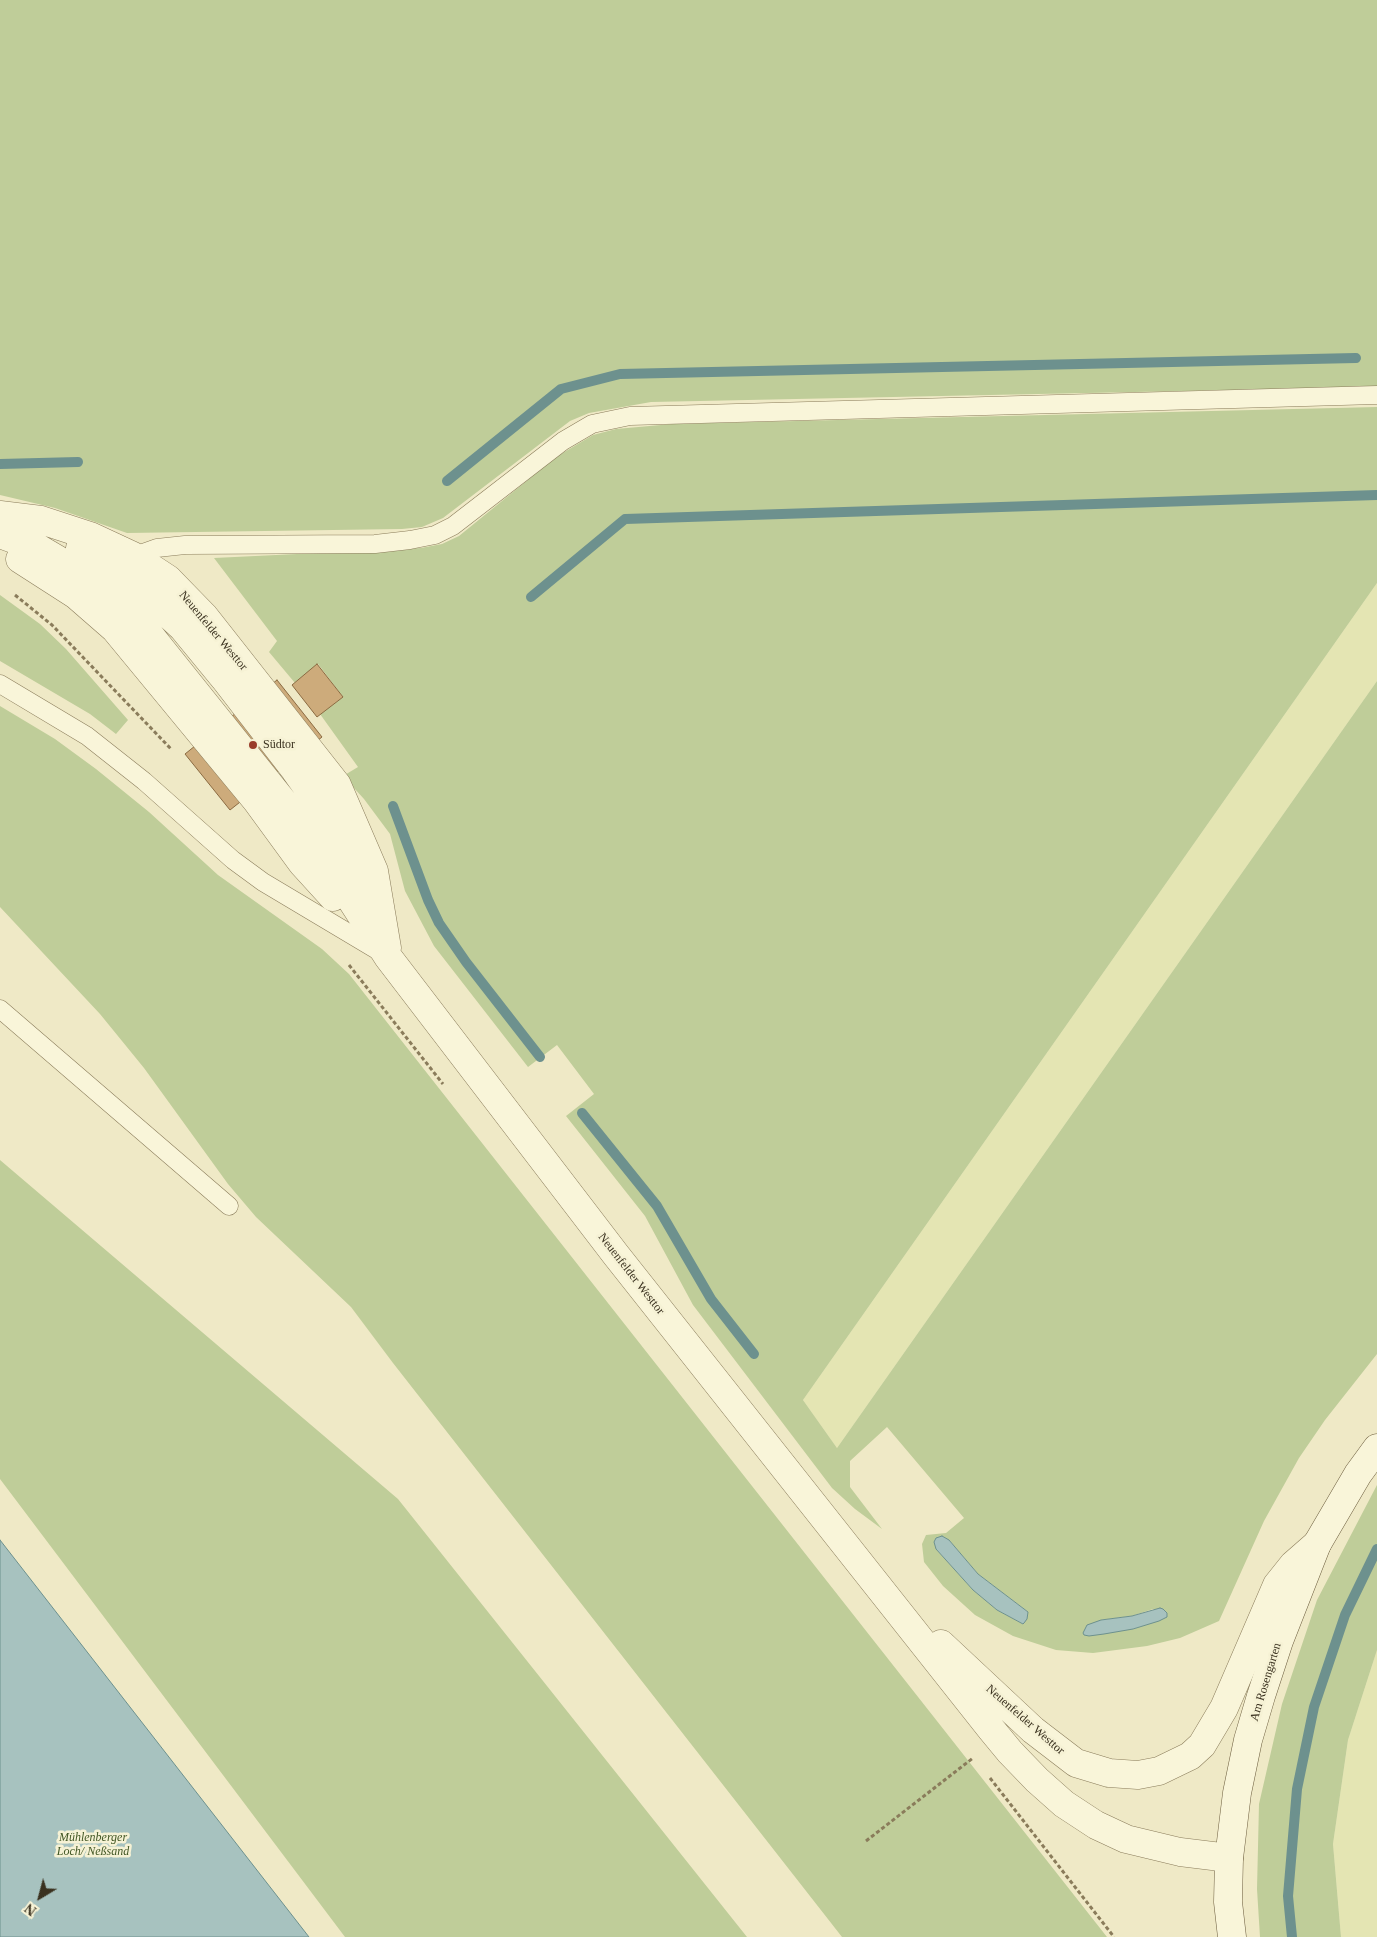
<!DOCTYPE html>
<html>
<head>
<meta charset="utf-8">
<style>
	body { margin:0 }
	#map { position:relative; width:1377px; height:1937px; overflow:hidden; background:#efe9c6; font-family:"Times New Roman",serif }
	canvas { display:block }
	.north { position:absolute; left:15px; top:1872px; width:50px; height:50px; -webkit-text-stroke:4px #f6f2d5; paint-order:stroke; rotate:217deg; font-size:14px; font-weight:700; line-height:20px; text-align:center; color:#3a311f }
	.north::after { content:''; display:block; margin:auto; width:18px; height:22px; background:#3a311f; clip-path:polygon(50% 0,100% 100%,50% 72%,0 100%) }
</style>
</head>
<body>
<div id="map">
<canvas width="1377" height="1937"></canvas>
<div class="north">N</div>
</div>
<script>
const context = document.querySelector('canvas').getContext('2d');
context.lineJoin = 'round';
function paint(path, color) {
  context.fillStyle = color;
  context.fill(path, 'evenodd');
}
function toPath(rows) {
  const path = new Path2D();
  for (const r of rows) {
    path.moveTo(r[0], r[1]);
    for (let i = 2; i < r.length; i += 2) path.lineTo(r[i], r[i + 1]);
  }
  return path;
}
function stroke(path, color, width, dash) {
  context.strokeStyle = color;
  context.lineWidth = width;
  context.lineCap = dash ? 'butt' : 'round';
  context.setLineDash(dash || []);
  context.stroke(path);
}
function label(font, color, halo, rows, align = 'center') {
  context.font = font + ' "Times New Roman",serif';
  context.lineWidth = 5;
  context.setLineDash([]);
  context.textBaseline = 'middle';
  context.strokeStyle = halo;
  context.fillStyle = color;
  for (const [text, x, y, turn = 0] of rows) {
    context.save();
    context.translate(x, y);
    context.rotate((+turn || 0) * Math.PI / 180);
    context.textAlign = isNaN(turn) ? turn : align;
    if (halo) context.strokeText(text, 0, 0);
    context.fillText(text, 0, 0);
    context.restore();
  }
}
paint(toPath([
	[1377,583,1377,681,837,1448,803,1400],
	[1377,1650,1377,1937,1341,1937,1333,1844,1348,1740]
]), '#e4e5b3');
paint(toPath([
	[0,0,1377,0,1377,387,651,402,589,413,570,421,443,518,422,527,402,529,127,533,55,508,0,495],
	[1377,407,1377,583,803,1400,837,1448,1377,681,1377,1354,1325,1420,1299,1458,1264,1521,1219,1621,1180,1638,1147,1646,1093,1653,1056,1650,1013,1636,975,1615,943,1586,924,1562,922,1544,926,1535,946,1533,964,1518,887,1427,850,1461,850,1487,882,1529,855,1509,832,1488,693,1305,645,1216,566,1116,594,1094,557,1045,528,1067,434,946,405,891,390,834,364,799,343,776,358,767,320,714,343,697,318,664,295,683,269,652,277,641,214,558,421,548,442,544,459,536,556,457,593,435,616,429,672,424],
	[949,1540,978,1574,1028,1612,1023,1624,997,1610,973,1590,936,1549],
	[1153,1609,1166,1617,1133,1629,1101,1620,1132,1616],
	[0,595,40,624,66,649,128,720,116,734,90,714,0,661],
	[0,706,55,739,96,769,149,812,218,875,322,949,349,974,1107,1937,842,1937,393,1363,351,1307,256,1217,228,1184,144,1068,100,1014,0,907],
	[0,1160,398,1499,747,1937,345,1937,0,1479],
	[1377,1485,1377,1650,1348,1740,1333,1844,1341,1937,1260,1937,1257,1889,1259,1804,1282,1704,1317,1600]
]), '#bfcd99');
const water = toPath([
	[942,1536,949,1540,978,1574,1028,1612,1027,1619,1024,1623,1023,1624,997,1610,973,1590,936,1549,934,1542,936,1538,942,1536],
	[0,1540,309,1937,0,1937,0,1540],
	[1160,1608,1163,1609,1167,1613,1167,1617,1159,1621,1133,1629,1104,1634,1089,1636,1084,1635,1083,1633,1087,1625,1101,1620,1132,1616,1160,1608]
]);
paint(water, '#a7c2bf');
stroke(water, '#6d918e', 1);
stroke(toPath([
	[0,464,78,462],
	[447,481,561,389,620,374,1356,358],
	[531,597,625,519,1377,495],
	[393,806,428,900,439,923,466,962,540,1057],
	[582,1113,657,1206,711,1299,754,1354],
	[1292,1937,1288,1896,1297,1789,1314,1707,1345,1615,1377,1549]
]), '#6d918e', 10);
const building = toPath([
	[317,664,343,697,317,717,292,685,317,664],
	[277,680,322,737,230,810,185,754,277,680]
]);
paint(building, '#cdab7b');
stroke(building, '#8a6a41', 1);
const service = toPath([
	[129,558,157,548,185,545,375,544,410,540,435,535,453,526,563,441,592,424,630,416,1377,395],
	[0,684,87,736,144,781,233,860,263,882,382,953],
	[0,1009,229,1206]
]);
const minor = toPath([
	[0,515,41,520,90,536,133,556,168,579,204,616,337,785,374,871,387,948],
	[0,534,38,548,77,571,110,595,141,624,309,834,388,957,616,1255,991,1729,1010,1752,1037,1780,1064,1804,1096,1825,1126,1839,1180,1852,1229,1858],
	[80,548,109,565,144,592,183,628,224,678,295,770,330,819,365,899],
	[20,559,76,595,115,629,256,800,302,863,333,897],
	[941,1644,1033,1730,1076,1763,1109,1773,1138,1775,1159,1771,1190,1756,1202,1745,1224,1708,1277,1585,1293,1565,1317,1544]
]);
const secondary = toPath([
	[1232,1937,1228,1902,1229,1858,1237,1793,1248,1740,1261,1696,1279,1641,1317,1544,1358,1474,1377,1448]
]);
stroke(service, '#8a7c5b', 19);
stroke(minor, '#8a7c5b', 29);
stroke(secondary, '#6c5d3e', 29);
stroke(toPath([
	[15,595,52,625,172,750],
	[349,965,443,1084],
	[990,1778,1114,1937],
	[866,1841,973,1758]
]), '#8a7c5b', 3, [4, 2.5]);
stroke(service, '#f9f5d9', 18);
stroke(minor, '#f9f5d9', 28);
stroke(secondary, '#f9f5d9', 28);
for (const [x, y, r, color] of [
	[253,745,5,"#9a3c2a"]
]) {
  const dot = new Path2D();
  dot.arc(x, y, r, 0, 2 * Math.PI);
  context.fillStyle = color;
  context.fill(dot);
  stroke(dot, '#f6f2d5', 2);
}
label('12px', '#3a311f', '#f6f2d5', [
	["Neuenfelder Westtor",213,631,50],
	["Neuenfelder Westtor",631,1274,52],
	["Am Rosengarten",1266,1682,-73],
	["Neuenfelder Westtor",1025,1720,41]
]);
label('12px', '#3a311f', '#f6f2d5', [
	["Südtor",263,745]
], 'left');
label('italic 12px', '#425725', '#f6f2d5', [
	["Mühlenberger",93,1838],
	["Loch/ Neßsand",93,1852]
]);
</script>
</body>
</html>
